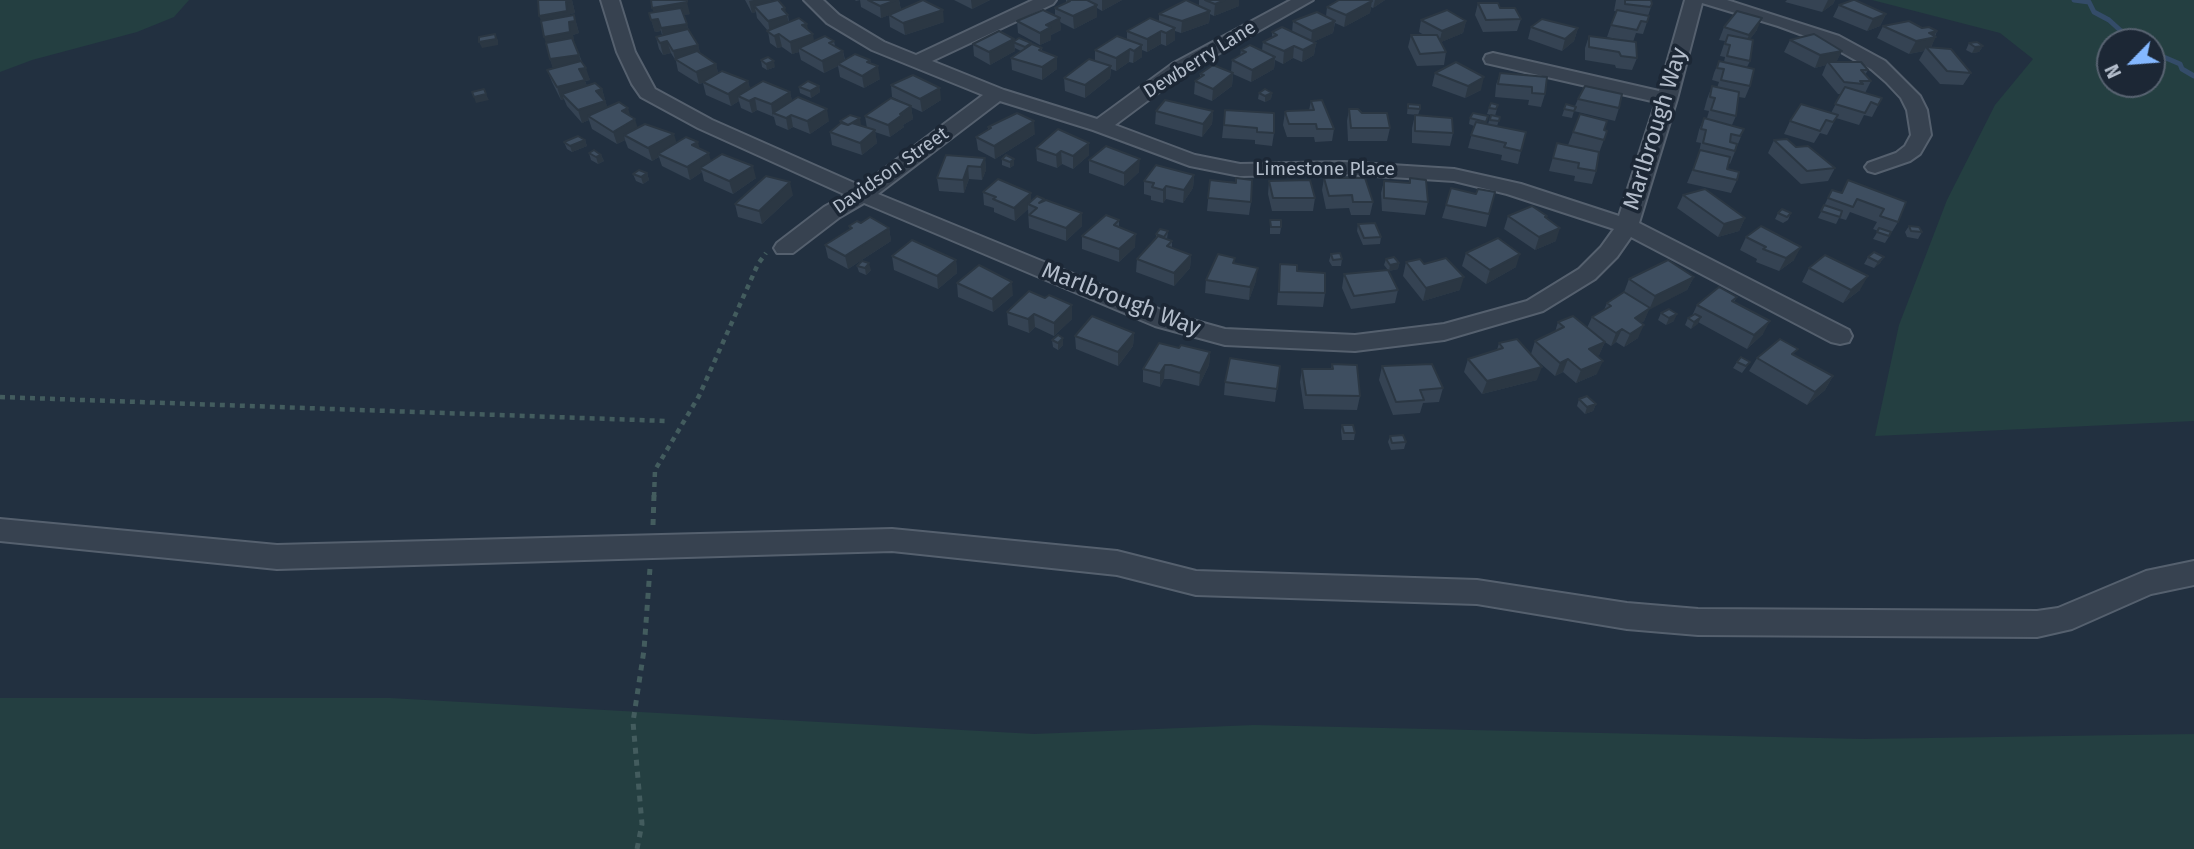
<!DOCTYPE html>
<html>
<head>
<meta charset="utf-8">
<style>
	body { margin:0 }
	#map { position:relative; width:2194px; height:849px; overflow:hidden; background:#223040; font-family:"Fira Sans",sans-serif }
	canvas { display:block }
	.north { position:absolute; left:2096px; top:28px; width:70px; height:70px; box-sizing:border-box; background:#1c2735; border:2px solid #586371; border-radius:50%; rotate:245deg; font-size:19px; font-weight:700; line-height:28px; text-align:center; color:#b3bdcb }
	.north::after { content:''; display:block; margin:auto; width:24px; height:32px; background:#84b8ff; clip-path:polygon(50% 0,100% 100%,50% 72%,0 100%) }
</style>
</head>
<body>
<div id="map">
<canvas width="2194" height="849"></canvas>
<div class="north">N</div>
</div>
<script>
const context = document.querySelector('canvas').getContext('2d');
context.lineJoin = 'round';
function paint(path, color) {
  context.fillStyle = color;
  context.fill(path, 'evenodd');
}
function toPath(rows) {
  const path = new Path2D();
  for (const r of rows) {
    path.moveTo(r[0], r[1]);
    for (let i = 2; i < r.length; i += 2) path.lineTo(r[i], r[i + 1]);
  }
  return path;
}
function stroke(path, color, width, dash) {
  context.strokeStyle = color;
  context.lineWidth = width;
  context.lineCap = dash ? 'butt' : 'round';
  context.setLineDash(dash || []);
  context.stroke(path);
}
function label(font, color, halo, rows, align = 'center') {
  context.font = font + ' "Fira Sans",sans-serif';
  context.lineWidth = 7;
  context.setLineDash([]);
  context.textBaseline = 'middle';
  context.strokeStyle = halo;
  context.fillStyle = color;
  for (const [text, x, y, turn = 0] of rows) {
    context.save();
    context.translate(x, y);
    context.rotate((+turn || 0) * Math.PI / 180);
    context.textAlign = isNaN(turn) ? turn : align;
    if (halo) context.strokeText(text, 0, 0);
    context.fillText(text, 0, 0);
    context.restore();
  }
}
paint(toPath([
	[0,0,189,0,174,17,137,32,32,60,0,72],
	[1872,0,2194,0,2194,421,1875,436,1899,325,1947,200,1995,105,2033,59,2000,33],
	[2110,42,2152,42,2152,84,2110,84],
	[0,698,390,698,1034,734,1254,725,1863,739,2194,734,2194,849,0,849]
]), '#243f41');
stroke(toPath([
	[2074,0,2089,2,2094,12,2109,20,2133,42],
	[2152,52,2180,64,2182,69,2194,76]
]), '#344c69', 5);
const minor = toPath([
	[601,0,619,0,635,52,655,89,712,120,861,186,983,95,872,50,827,23,804,0,823,0,839,15,884,42,916,55,1033,0,1056,0,1053,4,932,61,1004,90,1097,119,1172,64,1291,0,1313,0,1186,72,1115,125,1195,155,1240,164,1344,162,1454,169,1521,184,1619,216,1656,102,1486,63,1484,59,1486,55,1493,53,1659,91,1685,0,1727,0,1839,36,1885,61,1920,96,1927,110,1931,135,1920,154,1910,161,1875,173,1868,171,1865,167,1868,163,1896,153,1905,146,1911,135,1907,110,1901,98,1886,82,1871,69,1827,44,1778,26,1702,3,1677,99,1639,223,1849,330,1852,336,1849,342,1840,344,1831,342,1631,237,1617,257,1595,279,1543,311,1444,340,1355,351,1225,345,1155,326,864,203,840,217,793,253,777,253,774,248,777,243,824,207,846,195,698,128,641,97,632,84,617,52,601,0],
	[1000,101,1093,130,1190,166,1240,176,1344,174,1454,181,1507,194,1614,229,1601,247,1579,269,1527,301,1444,324,1355,335,1225,329,1171,314,878,194,1000,101],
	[0,519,277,545,892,529,1117,551,1196,571,1477,580,1627,603,1698,609,2037,611,2058,608,2146,571,2194,561,2194,585,2151,594,2072,629,2037,637,1698,635,1627,629,1477,604,1196,595,1117,575,892,551,277,569,0,541,0,519]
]);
stroke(minor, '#55606e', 4);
stroke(toPath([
	[0,397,666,421],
	[654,497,655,470,699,396,758,264,766,253]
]), '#435c5e', 4.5, [5, 5]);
stroke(toPath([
	[653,525,654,495],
	[637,849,642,824,633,722,644,650,650,568]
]), '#435c5e', 5, [6, 6]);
paint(minor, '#374250');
paint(toPath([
	[538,0,572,0,575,13,570,14,570,15,574,15,579,33,573,35,574,43,590,80,585,81,587,86,602,89,607,107,631,117,637,128,676,142,700,149,711,161,756,178,733,194,704,181,702,172,690,180,662,166,659,157,652,161,628,148,625,140,617,144,592,129,589,120,582,123,567,106,564,99,561,100,552,82,547,70,553,68,550,59],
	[745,0,771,0,772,2,788,15,789,22,808,30,814,41,834,41,835,46,843,51,845,60,870,60,871,63,880,79,864,88,840,77,838,66,824,73,801,60,799,52,792,54,782,47,777,48,770,43,768,31,757,18,756,12,752,13],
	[855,0,899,0,901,10,944,22,905,35,890,27,889,15,881,18,861,7,860,0,856,1],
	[954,0,990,0,972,9],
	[1066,0,1122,0,1102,11,1097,8,1097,17,1074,29,1060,22,1061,30,1051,35,1051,40,1040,45,1018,33,1017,21,1055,16,1055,8,1066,3],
	[1199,0,1239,0,1239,6,1214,16,1210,14,1209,23,1181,33,1175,31,1175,40,1166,46,1161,44,1147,52,1142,50,1142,57,1133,63,1129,62,1116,71,1111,69,1110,78,1085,98,1065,91,1064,78,1095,61,1095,50,1127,40,1127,31,1159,21,1159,14,1199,6],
	[1338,0,1385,0,1373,8,1371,7,1370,13,1344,27,1335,23,1333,33,1313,42,1316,43,1314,55,1302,62,1293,58,1283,64,1275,60,1274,69,1251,82,1233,74,1232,86,1212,101,1194,94,1195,81,1200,78,1200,74,1231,72,1232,60,1240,56,1241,50,1262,50,1263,42,1272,38,1272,32,1292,32,1293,21,1326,16,1327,7],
	[1616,0,1651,0,1652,4,1648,16,1649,16,1643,34,1636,33,1633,42,1637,58,1632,70,1616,68,1615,65,1585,60,1585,48,1589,36,1624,41,1607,37,1616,11,1614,11],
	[1787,0,1835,0,1833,4,1822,12,1785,2],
	[1478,3,1500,8,1521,19,1517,31,1483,32,1475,15],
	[1839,5,1886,14,1880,26,1867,31,1833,17],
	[649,13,690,14,684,15,689,31,698,45,700,53,716,64,718,73,748,81,750,89,790,92,792,101,829,121,810,134,793,127,788,130,776,125,774,117,757,110,752,113,741,108,739,101,731,106,706,95,703,83,699,84,678,71,676,61,671,53,663,55,659,49,656,37,662,35,661,31,655,32],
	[1421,20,1466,21,1463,33,1441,42,1446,52,1444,65,1417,66,1408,47,1411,35,1424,35,1419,32],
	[1883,26,1922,28,1937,31,1931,48,1971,73,1963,85,1940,84,1919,60,1924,51,1909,54,1877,38],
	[1531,27,1578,28,1574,41,1562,51,1528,39],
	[1724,27,1757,30,1750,39,1750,61,1747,67,1750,86,1745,98,1739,97,1736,116,1732,125,1744,129,1730,164,1728,163,1727,169,1737,180,1731,193,1687,183,1698,156,1701,143,1696,142,1699,130,1704,118,1707,118,1709,111,1704,110,1707,99,1712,86,1717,88,1719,82,1712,80,1714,73,1719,61,1724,62,1725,57,1720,56,1725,41,1719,40],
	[1790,40,1842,51,1836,62,1868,70,1865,75,1871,81,1865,93,1882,98,1872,117,1864,115,1859,125,1836,118,1827,135,1820,133,1814,143,1784,134,1790,121,1831,113,1841,94,1838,94,1822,75,1826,65,1815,68,1784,52],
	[1014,41,1031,43,1042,48,1042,52,1057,57,1057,69,1042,80,1012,70,1011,58,1021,51,1015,48,1015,51,990,65,974,56,973,44],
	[1969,43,1983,46,1979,52,1972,53,1966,50],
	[761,60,775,67,767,70,762,67],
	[1435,73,1481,90,1465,98,1432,86],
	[1500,73,1547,77,1545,94,1541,107,1528,105,1529,100,1495,97,1496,85],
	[891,85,941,100,922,112,911,107,913,119,903,125,904,127,890,137,875,132,877,143,862,155,832,145,830,132,840,124,840,121,861,125,860,125,867,128,865,116,907,104,892,97],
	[819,86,820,92,811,98,800,93,799,87],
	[1259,93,1272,93,1271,99,1265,102,1258,99],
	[1578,99,1619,108,1615,121,1574,111,1572,118,1562,116,1566,104,1575,106],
	[1311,101,1334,129,1332,141,1315,142,1314,137,1287,137,1283,125,1285,112,1309,110],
	[1408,104,1420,109,1418,115,1407,114],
	[1498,105,1495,116,1500,117,1497,126,1521,151,1518,164,1501,160,1502,155,1468,148,1474,126,1469,124,1470,118,1488,116,1486,124,1488,124,1491,115,1492,115,1487,114,1489,108],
	[1349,109,1362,113,1390,128,1387,141,1348,141,1347,121],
	[1225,110,1274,133,1272,146,1255,144,1255,140,1222,138],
	[1156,111,1213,111,1212,124,1202,137,1155,124],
	[1415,115,1453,133,1450,146,1412,143,1412,128],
	[988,127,1035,134,995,159,978,150,976,137,988,130],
	[1604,130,1607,131,1599,153,1596,171,1592,184,1574,181,1575,176,1549,171,1557,143,1568,145,1573,132],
	[585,140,587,146,572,152,567,149,564,142],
	[1774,140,1796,147,1835,168,1828,181,1801,184,1768,153],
	[1089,143,1089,155,1073,169,1062,164,1057,168,1037,161,1036,148],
	[589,153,601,155,604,161,598,164,591,160],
	[982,157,985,158,986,170,982,180,969,179,964,193,939,191,937,178],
	[1002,159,1014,159,1014,165,1010,168,1002,165],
	[1089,160,1139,172,1124,186,1089,173],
	[647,173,649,180,643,184,636,181,633,174],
	[1194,175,1193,188,1183,203,1166,199,1163,203,1151,200,1151,196,1144,194,1144,181],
	[1324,178,1373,202,1370,215,1351,215,1349,208,1326,209,1322,190],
	[1410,178,1428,202,1425,215,1382,211,1381,193,1384,181,1409,183],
	[1210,180,1236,182,1251,202,1249,215,1207,211],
	[1269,181,1315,198,1313,211,1272,211,1268,194],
	[1832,190,1842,193,1906,202,1898,222,1885,243,1873,239,1878,231,1873,229,1877,222,1850,212,1846,220,1839,218,1836,224,1818,218],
	[983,192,1031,201,1044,199,1044,201,1082,213,1082,226,1066,241,1029,228,1028,209,1015,221,994,212,994,208,984,205],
	[1495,192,1486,227,1442,218,1446,205,1476,194],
	[793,195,762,224,738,217,735,204],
	[1683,195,1745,218,1739,231,1718,237,1677,208],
	[1778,213,1791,213,1788,220,1783,223,1775,219],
	[1508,216,1546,218,1556,241,1535,250,1504,229],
	[1119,220,1119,226,1135,247,1119,262,1082,249,1082,236],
	[1270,220,1281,227,1280,234,1270,234],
	[1358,224,1381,237,1380,244,1363,245,1357,231],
	[849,226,889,228,891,241,848,269,828,258,825,245,850,229],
	[1909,226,1922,232,1918,239,1907,237,1905,232],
	[1168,231,1167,239,1172,241,1172,248,1191,255,1190,268,1174,286,1136,272,1137,259,1156,239,1156,234],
	[1746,237,1794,260,1779,271,1756,262,1757,259,1740,250],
	[1466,253,1516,267,1486,284,1462,266],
	[1331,254,1342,259,1341,266,1332,266,1329,261],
	[892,256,956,260,957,273,938,289,894,270],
	[1868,257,1884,257,1880,263,1874,268,1864,264],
	[1235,258,1234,263,1256,281,1249,300,1205,293,1206,280],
	[1386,259,1399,263,1398,269,1389,271,1398,290,1395,303,1351,309,1342,288,1344,274,1388,270,1384,265],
	[1406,262,1424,264,1460,290,1423,301,1403,276],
	[1280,264,1297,271,1325,293,1323,307,1277,305],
	[857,266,871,270,866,275,859,272],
	[1809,268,1860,290,1843,303,1802,282],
	[1694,277,1687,290,1649,309,1644,321,1641,323,1638,338,1624,347,1616,342,1611,346,1605,342,1599,355,1597,356,1597,374,1576,383,1563,372,1555,376,1533,357,1537,380,1482,394,1464,372,1468,359,1497,350,1499,343,1531,354,1535,341,1555,332,1558,322,1587,328,1592,317,1604,310,1607,303,1624,292,1629,279],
	[957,283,1013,295,993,312,958,297],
	[1737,297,1734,302,1763,334,1747,349,1698,322,1691,329,1685,325,1688,318,1692,316,1697,305],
	[1045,298,1072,305,1072,319,1054,336,1035,327,1029,333,1008,325,1007,312],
	[1661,313,1674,321,1666,325,1658,320],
	[1134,333,1133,346,1118,366,1076,349,1075,336],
	[1063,338,1063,345,1058,350,1053,347,1052,340],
	[1179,348,1210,352,1209,365,1199,386,1170,379,1164,379,1160,387,1143,382,1143,369],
	[1757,358,1833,376,1825,390,1807,405,1749,371],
	[1737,362,1750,362,1742,373,1733,368],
	[1332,364,1360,396,1357,410,1304,409,1300,382,1302,369,1331,369],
	[1280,366,1275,402,1224,395,1225,382],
	[1382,366,1443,388,1439,402,1423,403,1420,413,1393,415,1379,380],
	[1579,399,1596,404,1593,411,1585,414,1577,406],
	[1342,425,1355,433,1354,440,1342,440,1341,431],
	[1390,436,1406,442,1404,449,1391,450,1388,442]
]), '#354353');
paint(toPath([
	[572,0,575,13,570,14,571,22,574,15,579,33,573,35,575,44,548,49,544,37,544,28,539,16,543,8],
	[754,0,771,0,772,2,754,6,756,12,752,13,749,1],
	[896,0,899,0,901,11,881,18,880,6],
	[971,0,990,0,972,9],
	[1102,0,1122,0,1102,11],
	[1225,0,1239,0,1239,6,1214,16,1215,4],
	[1375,0,1385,0,1373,8],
	[1828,0,1835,0,1833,4,1822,12],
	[1372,1,1370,13,1344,27,1346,15],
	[687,2,690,14,658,20,661,31,655,32,651,20,656,19,652,8],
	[1097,5,1097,17,1074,29,1073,16],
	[785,8,790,27,770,33,768,21,782,9],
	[943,10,944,22,905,35,903,23],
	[1210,11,1209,23,1181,33,1182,21],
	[1886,14,1880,26,1867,31,1873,19],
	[1060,18,1061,30,1051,35,1051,40,1040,45,1040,33,1046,25],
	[1762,18,1757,30,1744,47,1749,35],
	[1335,21,1333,33,1311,43,1312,31],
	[1466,21,1463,33,1439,43,1442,31],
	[687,24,690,36,664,40,661,28],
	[807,24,809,35,813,34,815,46,799,48,799,52,792,54,790,42,802,25],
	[1175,28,1175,40,1166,46,1166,33],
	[1578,28,1574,41,1562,51,1565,39],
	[1161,31,1161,44,1147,52,1147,39],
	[1937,31,1933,38,1936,37,1930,49,1926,47,1924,51,1909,54,1916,41,1929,33],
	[495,34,498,40,498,45,482,48,479,42],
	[779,34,782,47,777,48,774,36],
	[1014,39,1015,51,990,65,989,52],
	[667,41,671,53,663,55,660,43],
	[1316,43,1314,55,1302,62,1303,50],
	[698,45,701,57,675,59,673,51],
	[1142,45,1142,57,1133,63,1134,51],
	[1294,46,1293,58,1283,64,1284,51],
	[1983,46,1979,52,1972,53,1975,47],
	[1130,49,1129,62,1116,71,1116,58],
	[843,51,845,63,838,64,838,66,824,73,822,61],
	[1842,51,1836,63,1828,62,1826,65,1815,68,1820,55],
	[579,55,583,67,554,72,550,59],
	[1057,57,1057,69,1042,80,1042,67],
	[1275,57,1274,69,1251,82,1252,70],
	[870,60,872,70,878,66,880,79,864,88,862,76,867,62],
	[774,61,775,67,767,70,766,64],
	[716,64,719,77,699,84,696,72],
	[1111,66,1110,78,1085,98,1085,85],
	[586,68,590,80,585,81,589,92,562,94,564,99,561,100,557,87,579,69],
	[1233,73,1232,86,1212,101,1213,89],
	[1484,77,1481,90,1465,98,1468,86],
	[748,81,751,93,738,96,739,101,731,106,728,94],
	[819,86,820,92,811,98,810,91],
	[940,88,941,100,922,112,920,99],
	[602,89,609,113,588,116,589,120,582,123,578,110,596,91],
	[790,92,793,105,773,113,773,117,771,104],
	[1272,93,1271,99,1265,102,1265,96],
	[486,94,489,100,476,103,474,97],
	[755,98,757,110,752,113,749,101],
	[911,106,913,119,903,125,904,127,890,137,888,125],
	[628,108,632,121,622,111],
	[827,109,829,121,810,134,807,121],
	[1213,111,1212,124,1202,137,1203,124],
	[791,115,793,127,788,130,786,118],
	[860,118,861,125,850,131,848,125],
	[635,119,639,132,624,135,625,140,617,144,613,132],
	[1034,121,1035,134,995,159,994,146],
	[875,130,877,143,862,155,860,143],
	[674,134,678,147,658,154,659,157,652,161,648,148],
	[585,140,587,146,572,152,570,146],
	[698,142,701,154,692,145],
	[1089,143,1089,155,1073,169,1073,156],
	[1061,151,1062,164,1057,168,1056,155],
	[709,153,712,166,700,168,702,172,690,180,687,167],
	[601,155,604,161,598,164,596,157],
	[985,158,986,170,982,180,981,167],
	[1014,159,1014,165,1010,168,1010,162],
	[1140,159,1139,172,1124,186,1124,173],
	[753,166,756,178,733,194,729,181],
	[968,166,969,179,964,193,963,180],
	[647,173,649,180,643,184,641,177],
	[1194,175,1193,188,1183,203,1184,190],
	[790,182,793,195,762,224,759,211],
	[1166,186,1166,199,1163,203,1163,190],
	[1031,193,1031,205,1028,204,1028,209,1015,221,1014,208],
	[1082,213,1082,226,1066,241,1066,228],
	[1745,218,1739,231,1718,237,1724,224],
	[889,228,891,241,848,269,845,256],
	[1560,228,1556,241,1535,250,1539,237],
	[1136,234,1135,247,1119,262,1119,249],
	[1801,247,1794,260,1779,271,1786,258],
	[1520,254,1516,267,1486,284,1490,270],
	[1191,255,1190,268,1174,286,1174,273],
	[1884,257,1880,263,1874,268,1878,262],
	[956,260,957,273,938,289,937,276],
	[869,263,871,270,866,275,865,268],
	[1399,263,1398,269,1389,271,1390,265],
	[1258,268,1256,281,1249,300,1250,287],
	[1868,276,1860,290,1843,303,1851,290],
	[1464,277,1460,290,1423,301,1426,288],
	[1694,277,1687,290,1649,310,1655,296],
	[1012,282,1013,295,993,312,992,299],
	[1072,305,1072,319,1054,336,1054,323],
	[1650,308,1644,321,1629,331,1635,318],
	[1034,314,1035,327,1029,333,1028,319],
	[1677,314,1674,321,1666,325,1669,318],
	[1701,317,1698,324,1691,329,1694,322],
	[1770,321,1763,334,1747,349,1754,335],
	[1644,325,1638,338,1624,347,1630,334],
	[1622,329,1616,342,1611,346,1616,333],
	[1134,333,1133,346,1118,366,1118,352],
	[1063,338,1063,345,1058,350,1058,343],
	[1605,342,1599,355,1583,362,1589,349],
	[1210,352,1209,365,1199,386,1200,373],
	[1568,359,1563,372,1555,376,1560,363],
	[1603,361,1597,374,1576,383,1581,370],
	[1165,365,1164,379,1160,387,1160,373],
	[1542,367,1537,380,1482,394,1487,381],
	[1833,376,1825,390,1807,405,1815,392],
	[1596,404,1593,411,1585,414,1587,407]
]), '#2b3743');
const building = toPath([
	[538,0,571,0,571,1,566,2,567,11,539,16,538,0],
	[651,0,687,0,687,2,652,8,651,0],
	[778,0,785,8,782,9,788,15,768,21,754,6,778,0],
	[868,0,896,0,880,6,868,0],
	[923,0,943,10,903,23,889,15,923,0],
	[1068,0,1087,0,1097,5,1073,16,1055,8,1070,1,1068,0],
	[1186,0,1210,11,1182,21,1159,14,1186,0],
	[1205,0,1225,0,1215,4,1205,0],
	[1339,0,1370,0,1372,1,1346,15,1327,7,1339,0],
	[1625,0,1651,0,1652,4,1650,7,1625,4,1625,0],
	[1853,0,1855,0,1886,14,1873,19,1839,5,1853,0],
	[1478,3,1498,3,1500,8,1515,8,1521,19,1486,20,1478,3],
	[681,8,687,24,661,28,658,19,651,20,649,13,681,8],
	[1043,10,1060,18,1046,25,1051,27,1040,33,1017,21,1043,10],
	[1447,10,1466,21,1442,31,1421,20,1447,10],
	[1617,10,1649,16,1647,22,1641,21,1637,30,1611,25,1617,10],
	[1737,11,1762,18,1749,35,1724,27,1737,11],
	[1317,12,1335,21,1312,31,1293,21,1317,12],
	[574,15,575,21,569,22,570,32,544,37,541,21,574,15],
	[799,18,807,24,802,25,813,34,790,42,779,34,774,36,767,31,799,18],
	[1150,18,1175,28,1166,33,1161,31,1147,39,1127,31,1150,18],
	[1542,19,1578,28,1565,39,1531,27,1542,19],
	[1909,21,1922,28,1929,27,1937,31,1929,33,1936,37,1916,41,1883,26,1909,21],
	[1282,27,1316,43,1303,50,1294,46,1284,51,1263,42,1277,35,1272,32,1282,27],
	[688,29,698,45,673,51,667,41,660,43,656,37,688,29],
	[999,31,1014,39,989,52,973,44,999,31],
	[495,34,496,39,479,42,479,37,495,34],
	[1814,34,1842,51,1820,55,1790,40,1814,34],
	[1411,35,1437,35,1446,52,1420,54,1411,35],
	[1728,35,1753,40,1750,61,1727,56,1730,45,1725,44,1728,35],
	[825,36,834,41,829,43,843,51,822,61,799,48,825,36],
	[1117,36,1142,45,1134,51,1130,49,1116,58,1095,50,1117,36],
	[1589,36,1636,42,1637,58,1621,56,1619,52,1589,47,1589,36],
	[572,38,579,55,550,59,546,43,572,38],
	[1019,38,1031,43,1025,47,1013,42,1019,38],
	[1977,42,1983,46,1975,47,1969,43,1977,42],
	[1032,44,1042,48,1039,50,1057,57,1042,67,1011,58,1032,44],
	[1250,45,1275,57,1252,70,1232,60,1246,52,1241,50,1250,45],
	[1926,47,1951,49,1971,73,1947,71,1926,47],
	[697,51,716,64,696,72,675,59,697,51],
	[855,54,870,60,867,62,878,66,862,76,838,64,855,54],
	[768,57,774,61,766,64,761,60,768,57],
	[1089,59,1111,66,1085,85,1064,78,1089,59],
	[581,61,586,68,579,69,585,80,557,87,547,70,581,61],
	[1719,61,1754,69,1750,86,1721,80,1724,69,1717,68,1719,61],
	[1456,62,1484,77,1468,86,1435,73,1456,62],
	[1828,62,1861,62,1868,70,1861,70,1871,81,1860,81,1863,84,1844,82,1828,62],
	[1213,65,1233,73,1213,89,1195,81,1204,75,1200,74,1213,65],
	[722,71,748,81,728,94,703,82,722,71],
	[1500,73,1547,77,1545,94,1532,93,1532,87,1498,84,1500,73],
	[913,75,940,88,920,99,891,85,913,75],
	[763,81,790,92,771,104,755,98,749,101,738,96,763,81],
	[808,81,819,86,810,91,799,87,808,81],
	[595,83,602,89,596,91,605,101,578,110,562,94,595,83],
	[1585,86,1622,94,1619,108,1578,99,1585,86],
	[1712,86,1739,92,1736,116,1711,110,1715,98,1710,97,1712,86],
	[1845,87,1882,98,1878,105,1871,102,1865,113,1835,104,1845,87],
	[484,89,486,94,474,97,472,92,484,89],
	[1265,89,1272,93,1265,96,1259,93,1265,89],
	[798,97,827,109,807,121,791,115,786,118,773,113,798,97],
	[891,98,911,106,900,114,902,115,888,125,865,116,891,98],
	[1165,100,1213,111,1203,124,1156,111,1165,100],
	[1322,100,1334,129,1317,129,1316,124,1289,124,1285,112,1287,111,1314,110,1311,101,1322,100],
	[619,102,628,108,622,111,635,119,613,132,588,116,619,102],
	[1491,103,1498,105,1496,109,1489,108,1491,103],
	[1408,104,1420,105,1420,109,1408,108,1408,104],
	[1566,104,1576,107,1574,111,1564,109,1566,104],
	[1801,104,1838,115,1833,122,1826,120,1820,131,1790,121,1801,104],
	[1349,109,1358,109,1362,113,1387,113,1390,128,1351,128,1349,109],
	[1225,110,1274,113,1274,133,1257,132,1257,128,1224,125,1225,110],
	[1017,113,1034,121,994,146,976,137,991,128,988,127,1017,113],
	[1473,113,1488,116,1486,122,1470,118,1473,113],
	[1580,114,1607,121,1604,130,1607,131,1604,140,1573,132,1580,114],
	[850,115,860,118,848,125,840,121,850,115],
	[1415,115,1452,118,1453,133,1415,131,1415,115],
	[1491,115,1500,117,1499,121,1490,120,1491,115],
	[1704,118,1744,129,1740,136,1731,134,1730,142,1737,144,1735,151,1703,143,1706,130,1701,129,1704,118],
	[1476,122,1526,132,1521,151,1504,147,1506,143,1471,135,1476,122],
	[841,123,848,125,852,123,875,130,860,143,830,132,841,123],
	[645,124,674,134,648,148,624,135,645,124],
	[1058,129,1089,143,1073,156,1061,151,1056,155,1036,148,1058,129],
	[578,136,585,140,570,146,564,142,578,136],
	[686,137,698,142,692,145,709,153,687,167,658,154,686,137],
	[1787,139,1796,147,1808,146,1835,168,1807,171,1774,140,1787,139],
	[1557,143,1599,152,1596,171,1578,168,1579,163,1553,158,1557,143],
	[1106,146,1140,159,1124,173,1089,160,1106,146],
	[594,150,601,155,596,157,589,153,594,150],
	[1700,150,1730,157,1727,169,1739,172,1737,180,1693,170,1700,150],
	[722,154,753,166,729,181,700,168,722,154],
	[946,155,985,158,981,167,968,166,963,180,937,178,946,155],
	[1006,155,1014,159,1010,162,1002,159,1006,155],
	[1156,165,1194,175,1184,190,1166,186,1163,190,1152,187,1154,183,1144,181,1156,165],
	[639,170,647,173,641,177,633,174,639,170],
	[766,176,790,182,759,211,735,204,766,176],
	[1236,178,1252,180,1251,202,1208,198,1210,180,1236,183,1236,178],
	[1324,178,1365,178,1373,202,1353,202,1352,195,1329,196,1324,178],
	[1410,178,1426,180,1428,202,1384,198,1384,181,1410,183,1410,178],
	[998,179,1031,193,1014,208,993,199,996,197,983,192,998,179],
	[1310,180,1315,198,1273,198,1269,181,1310,180],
	[1848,180,1906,202,1898,222,1880,216,1884,209,1857,199,1853,207,1828,198,1832,190,1842,193,1848,180],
	[1451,188,1476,194,1478,189,1495,192,1489,214,1446,205,1451,188],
	[1705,189,1745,218,1724,224,1683,195,1705,189],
	[1037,196,1044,199,1039,203,1046,200,1082,213,1066,228,1029,215,1037,208,1028,204,1037,196],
	[1824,205,1842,211,1840,217,1821,211,1824,205],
	[1532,206,1547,216,1545,217,1560,228,1539,237,1508,216,1532,206],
	[1782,209,1791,213,1787,217,1778,213,1782,209],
	[1106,215,1119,220,1114,225,1136,234,1119,249,1082,236,1106,215],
	[870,217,889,228,845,256,825,245,852,228,849,226,857,221,861,223,870,217],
	[1270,220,1281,220,1281,227,1271,227,1270,220],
	[1375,223,1381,237,1364,238,1358,224,1375,223],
	[1761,226,1801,247,1786,258,1763,249,1766,247,1746,237,1761,226],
	[1909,226,1919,227,1922,232,1911,231,1909,226],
	[1879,228,1891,232,1889,236,1877,232,1879,228],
	[1160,229,1168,231,1164,237,1156,234,1160,229],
	[1158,236,1172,241,1167,246,1191,255,1174,273,1137,259,1158,236],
	[1498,238,1520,254,1490,270,1466,253,1498,238],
	[912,240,956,260,937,276,892,256,912,240],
	[1874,252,1884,257,1878,262,1868,257,1874,252],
	[1340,253,1342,259,1333,260,1331,254,1340,253],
	[1218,254,1235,258,1233,263,1258,268,1250,287,1206,280,1218,254],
	[1825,255,1868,276,1851,290,1809,268,1825,255],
	[1394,257,1399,263,1390,265,1386,259,1394,257],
	[1446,258,1464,277,1426,288,1406,262,1420,259,1424,264,1446,258],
	[1668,260,1694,277,1655,296,1629,279,1668,260],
	[862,261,869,263,865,268,857,266,862,261],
	[1280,264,1297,265,1297,271,1325,273,1325,293,1279,292,1280,264],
	[979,265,1012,282,992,299,957,283,979,265],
	[1388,270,1398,290,1354,296,1344,274,1388,270],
	[1719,287,1737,297,1732,301,1770,321,1754,335,1697,305,1719,287],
	[1029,291,1045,298,1049,295,1072,305,1054,323,1034,314,1028,319,1007,312,1029,291],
	[1624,292,1650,308,1635,318,1644,325,1630,334,1622,329,1616,333,1592,317,1611,306,1607,303,1624,292],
	[1669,309,1677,314,1669,318,1661,313,1669,309],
	[1695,314,1701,317,1694,322,1688,318,1695,314],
	[1092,316,1134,333,1118,352,1075,336,1092,316],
	[1573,316,1605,342,1589,349,1603,361,1581,370,1568,359,1560,363,1535,341,1564,327,1558,322,1573,316],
	[1058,335,1063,338,1058,343,1052,340,1058,335],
	[1517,339,1542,367,1487,381,1468,359,1503,348,1499,343,1517,339],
	[1780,339,1798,349,1792,354,1833,376,1815,392,1757,358,1780,339],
	[1159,343,1179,348,1181,345,1210,352,1200,373,1171,365,1165,365,1160,373,1143,369,1159,343],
	[1741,357,1750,362,1746,366,1737,362,1741,357],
	[1230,358,1280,366,1277,389,1225,382,1230,358],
	[1332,364,1357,365,1360,396,1306,395,1302,369,1333,369,1332,364],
	[1432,364,1443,388,1420,390,1424,400,1396,402,1382,366,1432,364],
	[1587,396,1596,404,1587,407,1579,399,1587,396],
	[1342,425,1353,425,1355,433,1344,433,1342,425],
	[1403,435,1406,442,1392,443,1390,436,1403,435]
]);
paint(building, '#3e4e60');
stroke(building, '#2b3743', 2);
label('19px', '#b3bdcb', '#1c2735', [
	["Dewberry Lane",1200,60,-32],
	["Limestone Place",1325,170],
	["Davidson Street",891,171,-35]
]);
label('23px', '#b3bdcb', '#1c2735', [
	["Marlbrough Way",1656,129,-73],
	["Marlbrough Way",1121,300,21]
]);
</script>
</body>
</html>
